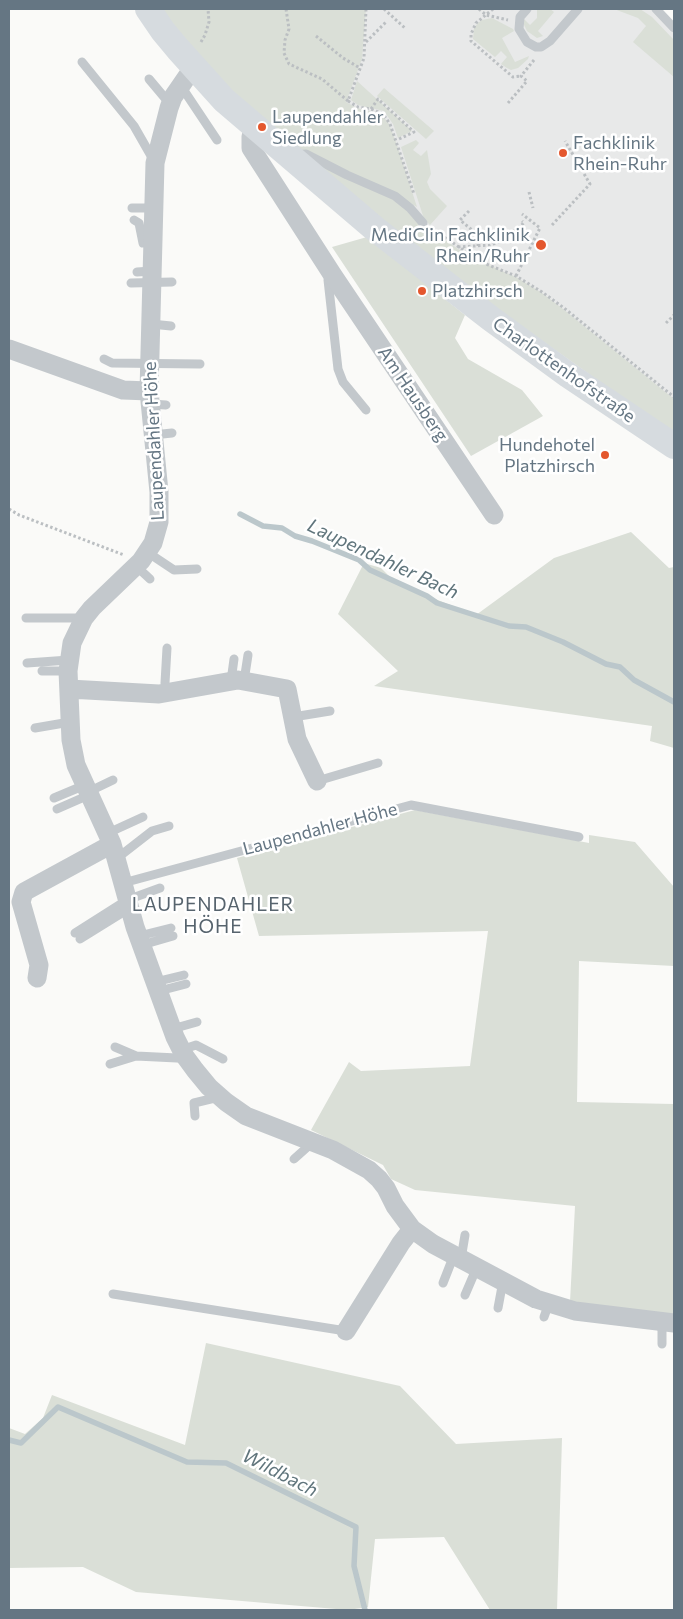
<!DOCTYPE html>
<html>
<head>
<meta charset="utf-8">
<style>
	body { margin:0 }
	#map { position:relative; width:683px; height:1619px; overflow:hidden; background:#fafaf8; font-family:Commissioner,sans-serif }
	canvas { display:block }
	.frame { position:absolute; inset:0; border:10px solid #657683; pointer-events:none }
</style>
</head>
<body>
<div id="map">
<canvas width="683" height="1619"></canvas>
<div class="frame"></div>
</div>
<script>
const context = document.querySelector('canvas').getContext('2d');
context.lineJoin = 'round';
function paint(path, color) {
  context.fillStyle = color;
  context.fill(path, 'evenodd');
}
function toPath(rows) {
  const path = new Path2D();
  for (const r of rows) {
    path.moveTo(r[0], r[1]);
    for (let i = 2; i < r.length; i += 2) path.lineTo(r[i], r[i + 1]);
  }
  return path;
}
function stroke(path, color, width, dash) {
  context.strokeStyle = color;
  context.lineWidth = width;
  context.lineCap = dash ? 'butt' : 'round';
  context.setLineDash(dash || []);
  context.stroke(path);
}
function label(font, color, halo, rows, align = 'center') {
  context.font = font + ' Commissioner,sans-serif';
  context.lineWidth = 5;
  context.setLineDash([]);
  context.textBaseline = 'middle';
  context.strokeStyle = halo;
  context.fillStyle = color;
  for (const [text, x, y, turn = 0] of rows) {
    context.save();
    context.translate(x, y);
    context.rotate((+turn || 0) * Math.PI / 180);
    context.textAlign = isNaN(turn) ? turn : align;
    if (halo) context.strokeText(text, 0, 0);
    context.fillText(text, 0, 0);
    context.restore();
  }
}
paint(toPath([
	[239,9,653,9,674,30,674,437,436,267]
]), '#e8e9e9');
paint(toPath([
	[160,9,366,9,362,59,346,102,357,108,382,115,389,124,396,142,417,207,399,197,298,153,228,91],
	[537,9,550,9,554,12,538,31,543,36,537,38,527,31,523,23,524,19,530,25,537,18],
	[614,9,640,9,652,17,674,40,674,77,633,42,646,26,638,18],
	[492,18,513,29,514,31,502,38,515,62,529,56,528,59,518,68,511,70,507,68,501,64,507,57,501,51,495,57,473,39,474,28,478,23,482,20],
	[357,81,412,131,398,138,393,124,384,111,358,105,351,100],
	[384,88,434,131,426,139,377,96],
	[416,140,419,143,413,150,421,156,427,150,431,174,427,182,430,189,447,206,430,225,424,219,401,147],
	[307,155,393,198,422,224,470,257,516,277,542,293,563,309,674,399,674,434,437,266],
	[367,237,465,315,455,338,468,359,522,390,543,416,471,456,332,247],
	[631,532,669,568,674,567,674,748,650,741,652,726,374,686,398,671,338,614,364,563,381,568,397,584,476,615,554,558],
	[415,810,589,843,589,835,635,842,674,887,674,966,579,961,577,1102,674,1104,674,1314,570,1302,575,1206,415,1190,391,1179,383,1165,311,1130,349,1062,361,1071,470,1066,488,931,259,936,237,858],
	[206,1343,400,1386,456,1444,562,1438,557,1610,490,1610,444,1537,375,1539,368,1607,348,1610,136,1592,83,1567,9,1568,9,1428,25,1434,43,1418,52,1395,185,1445]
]), '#dadfd7');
stroke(toPath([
	[240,514,263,526,282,528,295,536,312,541,359,560,370,570,427,596,437,603,509,626,526,627,563,642,606,664,620,667,634,680,674,702],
	[9,1440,21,1443,58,1407,187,1462,226,1463,356,1527,354,1566,365,1610]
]), '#bbc7cb', 5.5);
stroke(toPath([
	[286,9,289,29,285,40,284,53,289,64,322,79,348,101],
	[366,9,364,58,348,101,358,107,371,109,383,114,390,124,414,194],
	[384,9,406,29],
	[479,9,486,15,508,20],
	[493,9,476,23,471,34,471,41,513,77,521,76],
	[316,36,343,58,360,68],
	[201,42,205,35,209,22,208,9],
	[366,42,386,22],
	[508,103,527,81,521,76,534,60],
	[371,109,378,99,414,132,397,140],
	[529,192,533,208],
	[469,211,460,220,478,235,478,246],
	[552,225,590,184,565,141],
	[432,229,471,255,486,264,516,276,542,292,564,308,674,397],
	[458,247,490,245,502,241,524,223,522,221],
	[516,276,540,228,522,214],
	[666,323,674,315],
	[9,509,19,515,124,555]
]), '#bbbfc2', 3, [2.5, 2.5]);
stroke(toPath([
	[527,9,520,17,519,29,527,42,536,47,541,47,550,41,578,9],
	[656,9,674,28],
	[82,62,134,126,154,161],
	[149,79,170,104],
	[181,86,217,140],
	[296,155,306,154,347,175,395,196,410,208,423,223],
	[132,208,154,208],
	[134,220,139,223,143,243,153,242],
	[137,272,152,271],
	[331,276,328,280,338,369,343,382,366,410],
	[131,283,172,282],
	[151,324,171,326],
	[104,359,112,363,200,364],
	[150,404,166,405],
	[153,435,172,433],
	[147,552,174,570,197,569],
	[136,566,150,579],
	[26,618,83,618],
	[27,663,69,660],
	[42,671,68,671],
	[231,681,234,659],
	[244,681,248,655],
	[167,693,165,683,167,648],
	[293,717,330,711],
	[35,728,70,722],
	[317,781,378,763],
	[88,792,113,780],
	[54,798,85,785],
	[57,809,89,795],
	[108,833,143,817],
	[116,859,152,831,169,826],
	[123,883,411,805,579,837],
	[75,933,127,900,160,888],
	[139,936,171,928],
	[80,939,130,908],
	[142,945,173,936],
	[155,982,184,975],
	[159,991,186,984],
	[172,1029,197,1022],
	[115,1047,136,1056],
	[181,1050,196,1045,223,1059],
	[110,1064,136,1056,177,1058,184,1055],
	[195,1116,194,1103,219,1097],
	[294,1159,313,1142],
	[461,1259,465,1235],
	[443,1283,454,1255],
	[113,1294,346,1331],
	[465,1295,477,1267],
	[498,1308,503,1281],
	[544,1317,549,1303],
	[662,1344,662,1322]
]), '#c3c8cc', 9);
stroke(toPath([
	[193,68,173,97,169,108,155,163,149,391,159,492,159,522,153,543,141,561,92,608,84,618,72,643,68,671,71,740,76,765,112,844,135,927,175,1037,184,1055,195,1070,209,1087,226,1102,246,1116,333,1150,369,1170,379,1179,386,1188,395,1206,412,1229,433,1244,536,1299,575,1311,674,1323],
	[254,126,251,137,251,148,332,274,494,515],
	[9,349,123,390,149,391],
	[69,689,159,694,238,680,287,689,297,739,317,781],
	[37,978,39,965,21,902,24,892,112,844],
	[346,1331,401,1243,412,1229]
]), '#c3c8cc', 19);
stroke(toPath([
	[148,9,163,31,178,49,224,100,374,228,490,318,568,375,674,446]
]), '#d6dbdf', 26);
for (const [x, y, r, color] of [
	[262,127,5,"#e4572e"],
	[563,153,5,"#e4572e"],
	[541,245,6,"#e4572e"],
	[422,291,5,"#e4572e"],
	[605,455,5,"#e4572e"]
]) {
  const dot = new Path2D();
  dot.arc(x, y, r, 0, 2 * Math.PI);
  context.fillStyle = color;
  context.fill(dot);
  stroke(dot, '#fff', 2);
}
label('18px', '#657683', '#fff', [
	["Laupendahler",272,117],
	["Siedlung",272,138],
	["Fachklinik",573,143],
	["Rhein-Ruhr",573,164],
	["MediClin Fachklinik",530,235,"right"],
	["Rhein/Ruhr",530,256,"right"],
	["Platzhirsch",432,291],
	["Hundehotel",595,445,"right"],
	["Platzhirsch",595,466,"right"]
], 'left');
label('18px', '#657683', '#fff', [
	["Charlottenhofstraße",564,370,35],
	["Am Hausberg",413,394,56],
	["Laupendahler Höhe",154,441,-93],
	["Laupendahler Höhe",320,829,-15]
]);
label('italic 19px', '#60757c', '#fff', [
	["Laupendahler Bach",383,559,25],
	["Wildbach",280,1473,27]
]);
context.letterSpacing = '1px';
label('19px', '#57646e', '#fff', [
	["LAUPENDAHLER",213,905],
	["HÖHE",213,927]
]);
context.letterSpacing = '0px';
</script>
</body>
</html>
